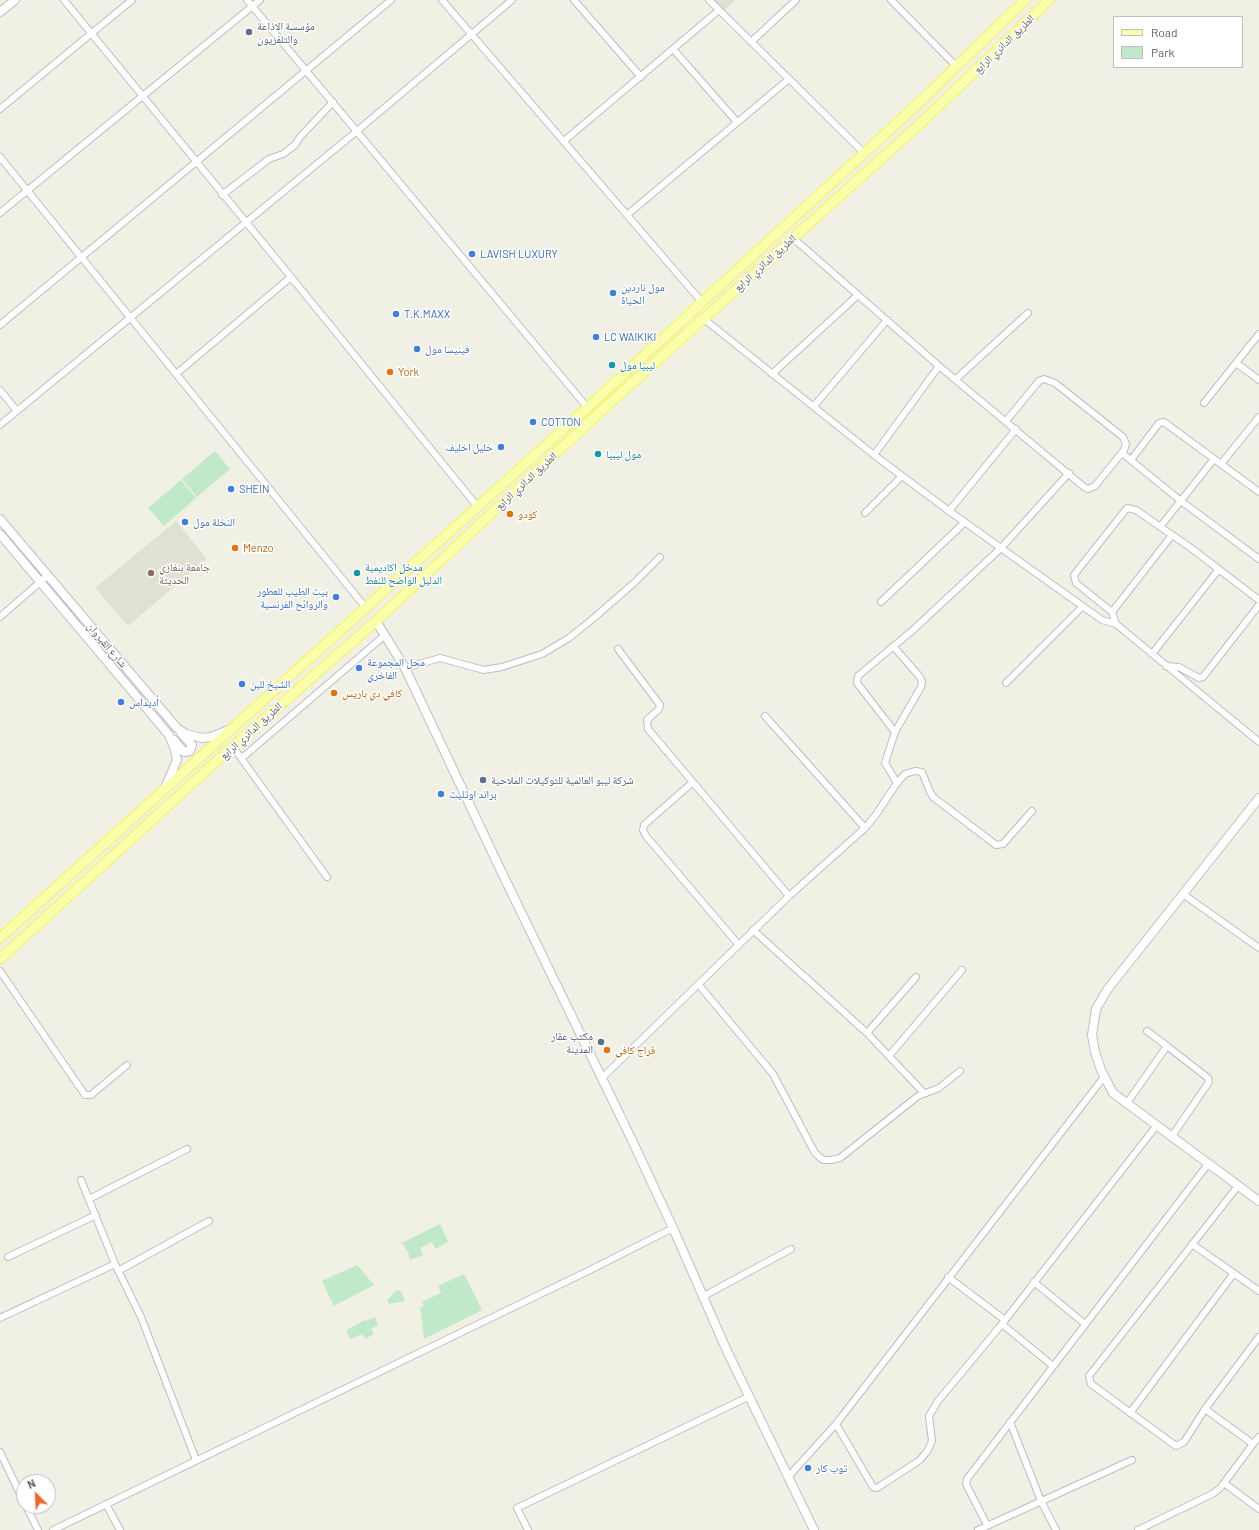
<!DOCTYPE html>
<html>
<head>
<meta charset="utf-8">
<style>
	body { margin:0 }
	#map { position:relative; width:1259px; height:1530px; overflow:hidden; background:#f0f0e5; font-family:Barlow,sans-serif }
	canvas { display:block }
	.legend { position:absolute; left:1113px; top:16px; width:130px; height:52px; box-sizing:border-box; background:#fff; border:1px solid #bebfc2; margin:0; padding:5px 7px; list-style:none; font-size:12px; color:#5d5f66 }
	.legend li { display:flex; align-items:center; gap:8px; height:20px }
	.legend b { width:20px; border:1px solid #bebfc2 }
	.north { position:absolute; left:16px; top:1474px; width:40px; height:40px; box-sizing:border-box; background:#fff; border:1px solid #bebfc2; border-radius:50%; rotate:336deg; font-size:11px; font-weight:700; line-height:16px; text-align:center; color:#5d5f66 }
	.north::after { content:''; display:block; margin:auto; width:14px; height:18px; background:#f46627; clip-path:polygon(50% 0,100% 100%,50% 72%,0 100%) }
</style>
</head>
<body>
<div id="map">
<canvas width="1259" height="1530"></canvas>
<ul class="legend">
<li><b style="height:5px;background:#f9ffab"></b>Road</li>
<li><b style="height:11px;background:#c0e9ca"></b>Park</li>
</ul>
<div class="north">N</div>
</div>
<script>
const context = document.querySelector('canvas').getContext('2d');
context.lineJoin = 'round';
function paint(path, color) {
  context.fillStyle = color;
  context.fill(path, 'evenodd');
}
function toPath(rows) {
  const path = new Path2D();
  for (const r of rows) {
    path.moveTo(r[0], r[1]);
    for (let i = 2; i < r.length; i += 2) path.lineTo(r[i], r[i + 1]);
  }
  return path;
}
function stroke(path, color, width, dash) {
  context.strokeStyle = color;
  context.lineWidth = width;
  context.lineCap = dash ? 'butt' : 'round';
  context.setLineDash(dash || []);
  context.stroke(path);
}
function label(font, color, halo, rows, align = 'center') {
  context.font = font + ' Barlow,"Noto Naskh Arabic",sans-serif';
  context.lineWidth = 3;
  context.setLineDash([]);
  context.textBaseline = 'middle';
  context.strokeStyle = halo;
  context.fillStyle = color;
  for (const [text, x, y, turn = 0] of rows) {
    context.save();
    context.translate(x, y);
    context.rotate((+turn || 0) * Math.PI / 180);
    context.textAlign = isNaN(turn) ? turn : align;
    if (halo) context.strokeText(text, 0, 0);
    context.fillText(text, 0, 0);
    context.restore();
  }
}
paint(toPath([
	[711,0,735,0,723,12],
	[176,521,207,559,128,626,95,588]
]), '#e0e0d3');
paint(toPath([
	[215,451,230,469,197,497,182,479],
	[181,480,196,498,164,526,148,508],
	[440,1224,448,1242,435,1249,432,1242,420,1248,423,1255,410,1260,408,1252,402,1243],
	[357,1265,374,1285,334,1306,322,1281],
	[464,1274,482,1310,424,1339,420,1307,424,1307,422,1302,441,1293,438,1286],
	[397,1290,401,1291,405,1301,389,1304,387,1300],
	[375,1317,378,1325,371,1329,374,1334,365,1339,362,1334,350,1339,346,1330,365,1320,366,1321]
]), '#c0e9ca');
const street = toPath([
	[64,0,291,277,176,374],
	[247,0,587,407],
	[442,0,701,301],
	[574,0,641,77],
	[709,0,864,153],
	[891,0,957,67],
	[751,42,796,0],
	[673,49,737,122],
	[0,109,132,0],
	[564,141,719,10],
	[0,157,366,608],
	[222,195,269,159,283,154,295,145,300,137,333,102],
	[0,213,260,0],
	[628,214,789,79],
	[793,238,939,366,1084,487,1088,489,1095,486,1124,450,1126,444,1123,437,1055,383,1044,379,1039,381,1006,421],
	[291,277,477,506],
	[704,319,874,455,949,511,1102,620,1116,624,1259,742],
	[0,325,391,0],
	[1236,363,1259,380],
	[772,374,858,295],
	[956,379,1028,313],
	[0,390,17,411],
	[1204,403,1259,334],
	[814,406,887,320],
	[0,425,357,131,512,0],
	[1122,453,1181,501,1259,559],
	[874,455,939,366],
	[1131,460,1159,423,1164,422,1259,492],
	[1221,464,1259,417],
	[949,511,1016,429],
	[865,513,902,476],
	[1160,527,1214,459],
	[881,602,965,522],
	[1112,612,1172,535],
	[0,617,47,576],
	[1116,624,1112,612,1076,583,1074,575,1127,508,1136,510,1191,548,1259,600],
	[893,646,920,677,922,682,921,687,895,732],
	[618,649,660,705,659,709,647,720,648,729,789,896],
	[1152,654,1219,569],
	[1166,666,1179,667,1199,678,1203,677,1259,605],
	[405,668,440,658,484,670,502,667,542,654,569,638,595,617,634,583,660,557],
	[1006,683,1083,606],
	[765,716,865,828],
	[233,747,327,877],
	[242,758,385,635],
	[693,782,644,825,643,830,646,836,738,944],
	[897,783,885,763,895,732,857,683,858,676,913,630,1001,548,1069,473],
	[1183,894,1259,948],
	[753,930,867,1033,924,1093],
	[0,971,85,1095,91,1095,127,1065],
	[699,985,773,1074,815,1153,823,1160,831,1160,840,1158,918,1096,939,1088,960,1071],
	[1147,1031,1167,1046],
	[867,1033,916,977],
	[889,1056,962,970],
	[1104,1077,836,1424,873,1487,877,1488,920,1460,928,1450,932,1441,929,1416,938,1401,1002,1324,1157,1125],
	[602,1078,789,896,865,828,875,816,897,783,905,774,915,771,922,772,930,792,933,797,996,845,1003,844,1032,811],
	[1127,1103,1167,1046,1208,1078,1209,1082,1172,1136],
	[81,1180,115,1264,141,1317,196,1460],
	[89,1199,187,1149],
	[1192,1244,1259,1291],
	[8,1257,96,1215],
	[118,1271,209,1221],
	[948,1277,1005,1320],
	[1034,1282,1085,1324],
	[702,1297,791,1249],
	[0,1318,115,1264],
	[1002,1324,1053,1366],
	[1205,1409,1259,1337],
	[1130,1413,1234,1273],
	[1010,1422,1041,1501,1056,1530],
	[1253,1444,1259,1437],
	[0,1452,24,1502],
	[788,1477,836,1424],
	[1224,1483,1259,1509],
	[106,1504,120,1530],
	[26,1506,38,1530],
	[987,1525,966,1484,967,1479,1208,1164],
	[53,1530,588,1271,673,1228],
	[528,1530,517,1508,748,1397],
	[978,1530,1132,1460],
	[1138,1530,1214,1493,1221,1487,1253,1444,1205,1409,1184,1442,1176,1446,1091,1384,1089,1376,1238,1186]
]);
const secondary = toPath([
	[0,12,15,0],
	[0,519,177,728,186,734,202,738,211,737,229,730],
	[0,534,169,735,175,750,177,760,165,788],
	[376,621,405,668,502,873,631,1138,673,1228,727,1351,814,1530],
	[174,740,184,752,190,751,192,745,181,733],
	[1259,798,1107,990,1096,1009,1092,1035,1095,1052,1101,1070,1113,1093,1259,1201]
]);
const primary = toPath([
	[0,938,598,398,923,99,1025,0],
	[0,959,221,757,376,621,601,411,922,122,1049,0]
]);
stroke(street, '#bdbdc4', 8);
stroke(secondary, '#bfc1c9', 10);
stroke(primary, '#faf254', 11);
stroke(street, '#fff', 6);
stroke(secondary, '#fff', 8);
stroke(primary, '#f9ffab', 9);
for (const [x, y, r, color] of [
	[249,32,4,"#5c6f8a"],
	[472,254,4,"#3f7fe0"],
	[613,293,4,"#3f7fe0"],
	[396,314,4,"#3f7fe0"],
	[596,337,4,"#3f7fe0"],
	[417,349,4,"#3f7fe0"],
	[612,365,4,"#0f9aa8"],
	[390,372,4,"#e8710a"],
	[533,422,4,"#3f7fe0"],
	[501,447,4,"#3f7fe0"],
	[598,454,4,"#0f9aa8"],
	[231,489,4,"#3f7fe0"],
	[510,514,4,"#e8710a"],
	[185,522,4,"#3f7fe0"],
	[235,548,4,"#e8710a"],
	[151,573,4,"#8d6e63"],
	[357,573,4,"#0f9aa8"],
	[336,597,4,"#3f7fe0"],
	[359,668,4,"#3f7fe0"],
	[242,684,4,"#3f7fe0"],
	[334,693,4,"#e8710a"],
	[121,702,4,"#3f7fe0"],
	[483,780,4,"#5c6f8a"],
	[441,794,4,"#3f7fe0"],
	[601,1042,4,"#5c6f8a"],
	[607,1050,4,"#e8710a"],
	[808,1468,4,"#3f7fe0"]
]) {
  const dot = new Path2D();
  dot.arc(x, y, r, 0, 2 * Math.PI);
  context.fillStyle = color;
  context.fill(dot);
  stroke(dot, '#fff', 1.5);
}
label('11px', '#4e5e75', '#fff', [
	["مؤسسة الاذاعة",257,26],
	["والتلفزيون",257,39],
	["شركة ليبو العالمية للتوكيلات الملاحية",491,780],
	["مكتب عقار",593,1036,"right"],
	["المدينة",593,1049,"right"]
], 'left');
label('11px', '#5d5f66', '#fff', [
	["الطريق الدائري الرابع",1004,44,-44],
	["الطريق الدائري الرابع",765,263,-42],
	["الطريق الدائري الرابع",526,481,-43],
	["شارع القيروان",107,645,50],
	["الطريق الدائري الرابع",251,731,-42]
]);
label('11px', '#366cbe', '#fff', [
	["LAVISH LUXURY",480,254],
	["مول ناردين",621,287],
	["الحياة",621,300],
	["T.K.MAXX",404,314],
	["LC WAIKIKI",604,337],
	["فينيسا مول",425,349],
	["COTTON",541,422],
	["خليل اخليف",493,447,"right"],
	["SHEIN",239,489],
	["النخلة مول",193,522],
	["بيت الطيب للعطور",328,591,"right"],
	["والروائح الفرنسية",328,604,"right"],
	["محل المجموعة",367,662],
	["الفاخري",367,675],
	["الشيخ للبن",250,684],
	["أديداس",129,702],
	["براند اوتليت",449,794],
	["توب كار",816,1468]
], 'left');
label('11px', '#0d838f', '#fff', [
	["ليبيا مول",620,365],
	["مول ليبيا",606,454],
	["مدخل اكاديمية",365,567],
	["الدليل الواضح للنفط",365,580]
], 'left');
label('11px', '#c56008', '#fff', [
	["York",398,372],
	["كودو",518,514],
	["Menzo",243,548],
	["كافي دي باريس",342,693],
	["قراج كافي",615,1050]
], 'left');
label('11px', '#785e54', '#fff', [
	["جامعة بنغازي",159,567],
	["الحديثة",159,580]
], 'left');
</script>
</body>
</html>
